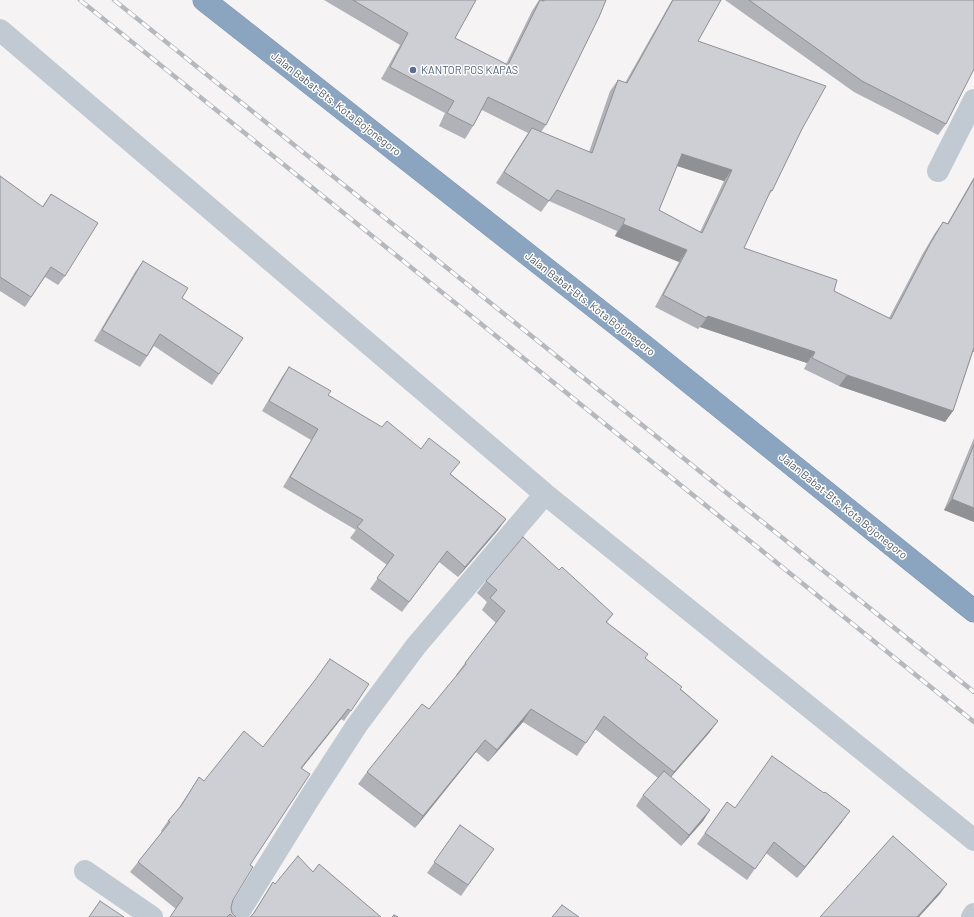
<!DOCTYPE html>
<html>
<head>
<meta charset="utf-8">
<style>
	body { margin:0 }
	canvas { display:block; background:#f5f3f3 }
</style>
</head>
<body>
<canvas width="974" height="917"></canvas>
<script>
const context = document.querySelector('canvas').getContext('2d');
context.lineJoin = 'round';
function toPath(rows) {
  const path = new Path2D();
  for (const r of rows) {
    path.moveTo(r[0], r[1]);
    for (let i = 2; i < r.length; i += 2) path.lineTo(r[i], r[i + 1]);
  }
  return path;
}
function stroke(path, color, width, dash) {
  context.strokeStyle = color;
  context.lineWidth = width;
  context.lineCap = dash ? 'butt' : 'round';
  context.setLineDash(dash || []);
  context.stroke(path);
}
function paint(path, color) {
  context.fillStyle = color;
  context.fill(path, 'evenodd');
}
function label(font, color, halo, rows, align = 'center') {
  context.font = font + ' Barlow,sans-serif';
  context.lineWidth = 3;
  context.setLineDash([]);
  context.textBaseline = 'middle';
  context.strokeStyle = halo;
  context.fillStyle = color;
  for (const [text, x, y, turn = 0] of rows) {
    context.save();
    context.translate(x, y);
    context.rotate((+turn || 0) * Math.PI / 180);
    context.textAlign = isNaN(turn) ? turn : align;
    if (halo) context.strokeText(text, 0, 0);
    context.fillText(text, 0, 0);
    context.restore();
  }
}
const highway = toPath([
	[204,0,643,345,974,611]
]);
stroke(highway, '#7690ad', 23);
stroke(toPath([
	[0,30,545,494,974,840],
	[938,171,974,100],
	[85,871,152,917],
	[236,917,309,799,357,725,416,646,545,494],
	[972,917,974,914]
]), '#c1cad2', 22);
stroke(highway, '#8ba5c1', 22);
const rail = toPath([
	[80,0,974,722],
	[114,0,974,692]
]);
stroke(rail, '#b5b8bd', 4.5);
stroke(rail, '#fff', 3, [9]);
paint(toPath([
	[324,0,476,0,455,38,506,64,532,11,539,0,606,0,546,125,541,132,589,152,610,91,618,80,625,83,672,0,721,0,698,41,802,129,772,191,768,196,744,248,834,291,889,318,922,255,935,233,943,222,947,224,974,177,974,352,973,352,953,411,945,422,839,386,804,369,807,363,700,327,698,329,655,307,679,262,615,236,617,231,549,201,541,212,496,183,528,133,482,110,473,126,465,139,439,126,445,113,381,79,400,45],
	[677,166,724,181,700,232,659,210],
	[725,0,974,0,946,124,938,135,854,92],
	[0,176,42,207,51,194,65,276,58,285,45,277,25,307,0,291],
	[143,261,182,298,243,338,212,385,154,346,140,367,94,341,135,272],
	[289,367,328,395,451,474,506,519,498,530,458,577,439,562,402,612,370,589,387,565,350,538,356,530,283,487,311,440,262,411,282,377],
	[974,438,974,522,944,510],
	[559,570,613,614,607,622,645,658,718,721,709,733,671,777,710,810,703,821,681,846,636,806,643,795,658,778,595,729,577,756,523,722,488,762,476,752,415,828,358,784,367,772,429,709,457,676,456,675,465,663,496,623,482,610,487,602,477,593,486,581],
	[313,683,351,711,344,721,341,719,302,768,250,865,233,900,231,907,232,913,236,917,170,917,176,909,130,872,162,832,161,831,168,821,178,809,192,788,199,777,204,781,263,747],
	[727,802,735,808,842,822,797,878,766,853,747,880,697,844],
	[460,825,494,849,461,896,427,873],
	[313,872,252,915,273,882,275,884]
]), '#b0b2b7');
paint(toPath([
	[682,154,732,170,724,181,674,165],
	[623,224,687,250,679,262,615,236],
	[708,316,815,352,807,363,700,327],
	[847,375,953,411,945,422,839,386],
	[952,499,974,508,974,522,944,510],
	[506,519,498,530,458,577,465,567],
	[348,709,341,719,294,778,301,768],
	[531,709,523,722,488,762,497,750],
	[718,721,709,733,665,784,674,772],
	[485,740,476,752,415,828,423,816],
	[710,810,703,821,681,846,689,835],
	[850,811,842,822,797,878,805,867],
	[947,884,940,894,919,917,917,917]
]), '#909195');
const building = toPath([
	[353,0,476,0,455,38,508,65,540,0,544,1,544,0,606,0,599,17,546,125,488,97,473,126,447,113,454,101,390,67,408,33,353,0],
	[673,0,721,0,698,41,826,86,802,129,772,191,771,190,744,248,837,280,834,291,891,319,930,244,943,222,948,224,974,179,974,347,953,411,847,375,812,358,815,352,708,316,706,318,663,295,687,250,623,224,625,219,557,190,549,201,504,172,532,128,592,153,618,80,627,83,673,0],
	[682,154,732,170,702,233,659,210,682,154],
	[749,0,974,0,974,69,946,124,862,81,749,0],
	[0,176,43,207,51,194,98,223,65,276,51,267,31,297,0,277,0,176],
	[143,261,188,288,182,298,243,338,219,374,160,334,147,356,102,330,143,261],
	[289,367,331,391,328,395,382,427,387,421,421,449,429,438,460,462,450,474,506,519,465,567,447,551,409,602,377,578,394,555,357,527,363,520,290,477,318,429,269,401,289,367],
	[974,445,974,508,952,499,974,445],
	[523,537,559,570,562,567,613,614,606,622,648,654,645,658,682,687,680,689,718,721,674,772,604,716,586,743,531,709,497,750,485,740,423,816,367,772,422,704,429,709,466,664,465,663,505,611,490,598,497,590,486,581,523,537],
	[330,659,369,684,351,711,348,709,301,768,310,774,250,865,253,867,233,900,231,907,232,913,236,917,233,917,230,914,227,917,170,917,183,898,138,862,170,822,168,821,181,806,199,777,204,781,244,731,263,747,315,680,330,659],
	[772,756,824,793,825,792,850,811,805,867,774,842,755,869,705,833,727,802,735,808,772,756],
	[664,771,710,810,689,835,643,795,664,771],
	[460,825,494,849,468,885,434,862,460,825],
	[893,836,947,884,917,917,820,917,893,836],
	[298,856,313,872,319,864,381,917,250,917,254,913,273,882,275,884,298,856],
	[100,901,124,917,89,917,100,901],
	[562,905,579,917,552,917,562,905],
	[394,915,398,917,392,917,394,915]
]);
paint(building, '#cdcfd5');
stroke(building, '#909195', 1);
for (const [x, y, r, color] of [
	[413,70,4,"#5c6f8a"]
]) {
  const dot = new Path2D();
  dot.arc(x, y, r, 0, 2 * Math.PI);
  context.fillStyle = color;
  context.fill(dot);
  stroke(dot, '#fff', 1.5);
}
label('11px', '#4e5e75', '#fff', [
	["KANTOR POS KAPAS",421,70]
], 'left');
label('11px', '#4a5661', '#fff', [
	["Jalan Babat-Bts. Kota Bojonegoro",336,104,38],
	["Jalan Babat-Bts. Kota Bojonegoro",590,304,38],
	["Jalan Babat-Bts. Kota Bojonegoro",843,506,39]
]);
</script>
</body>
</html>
